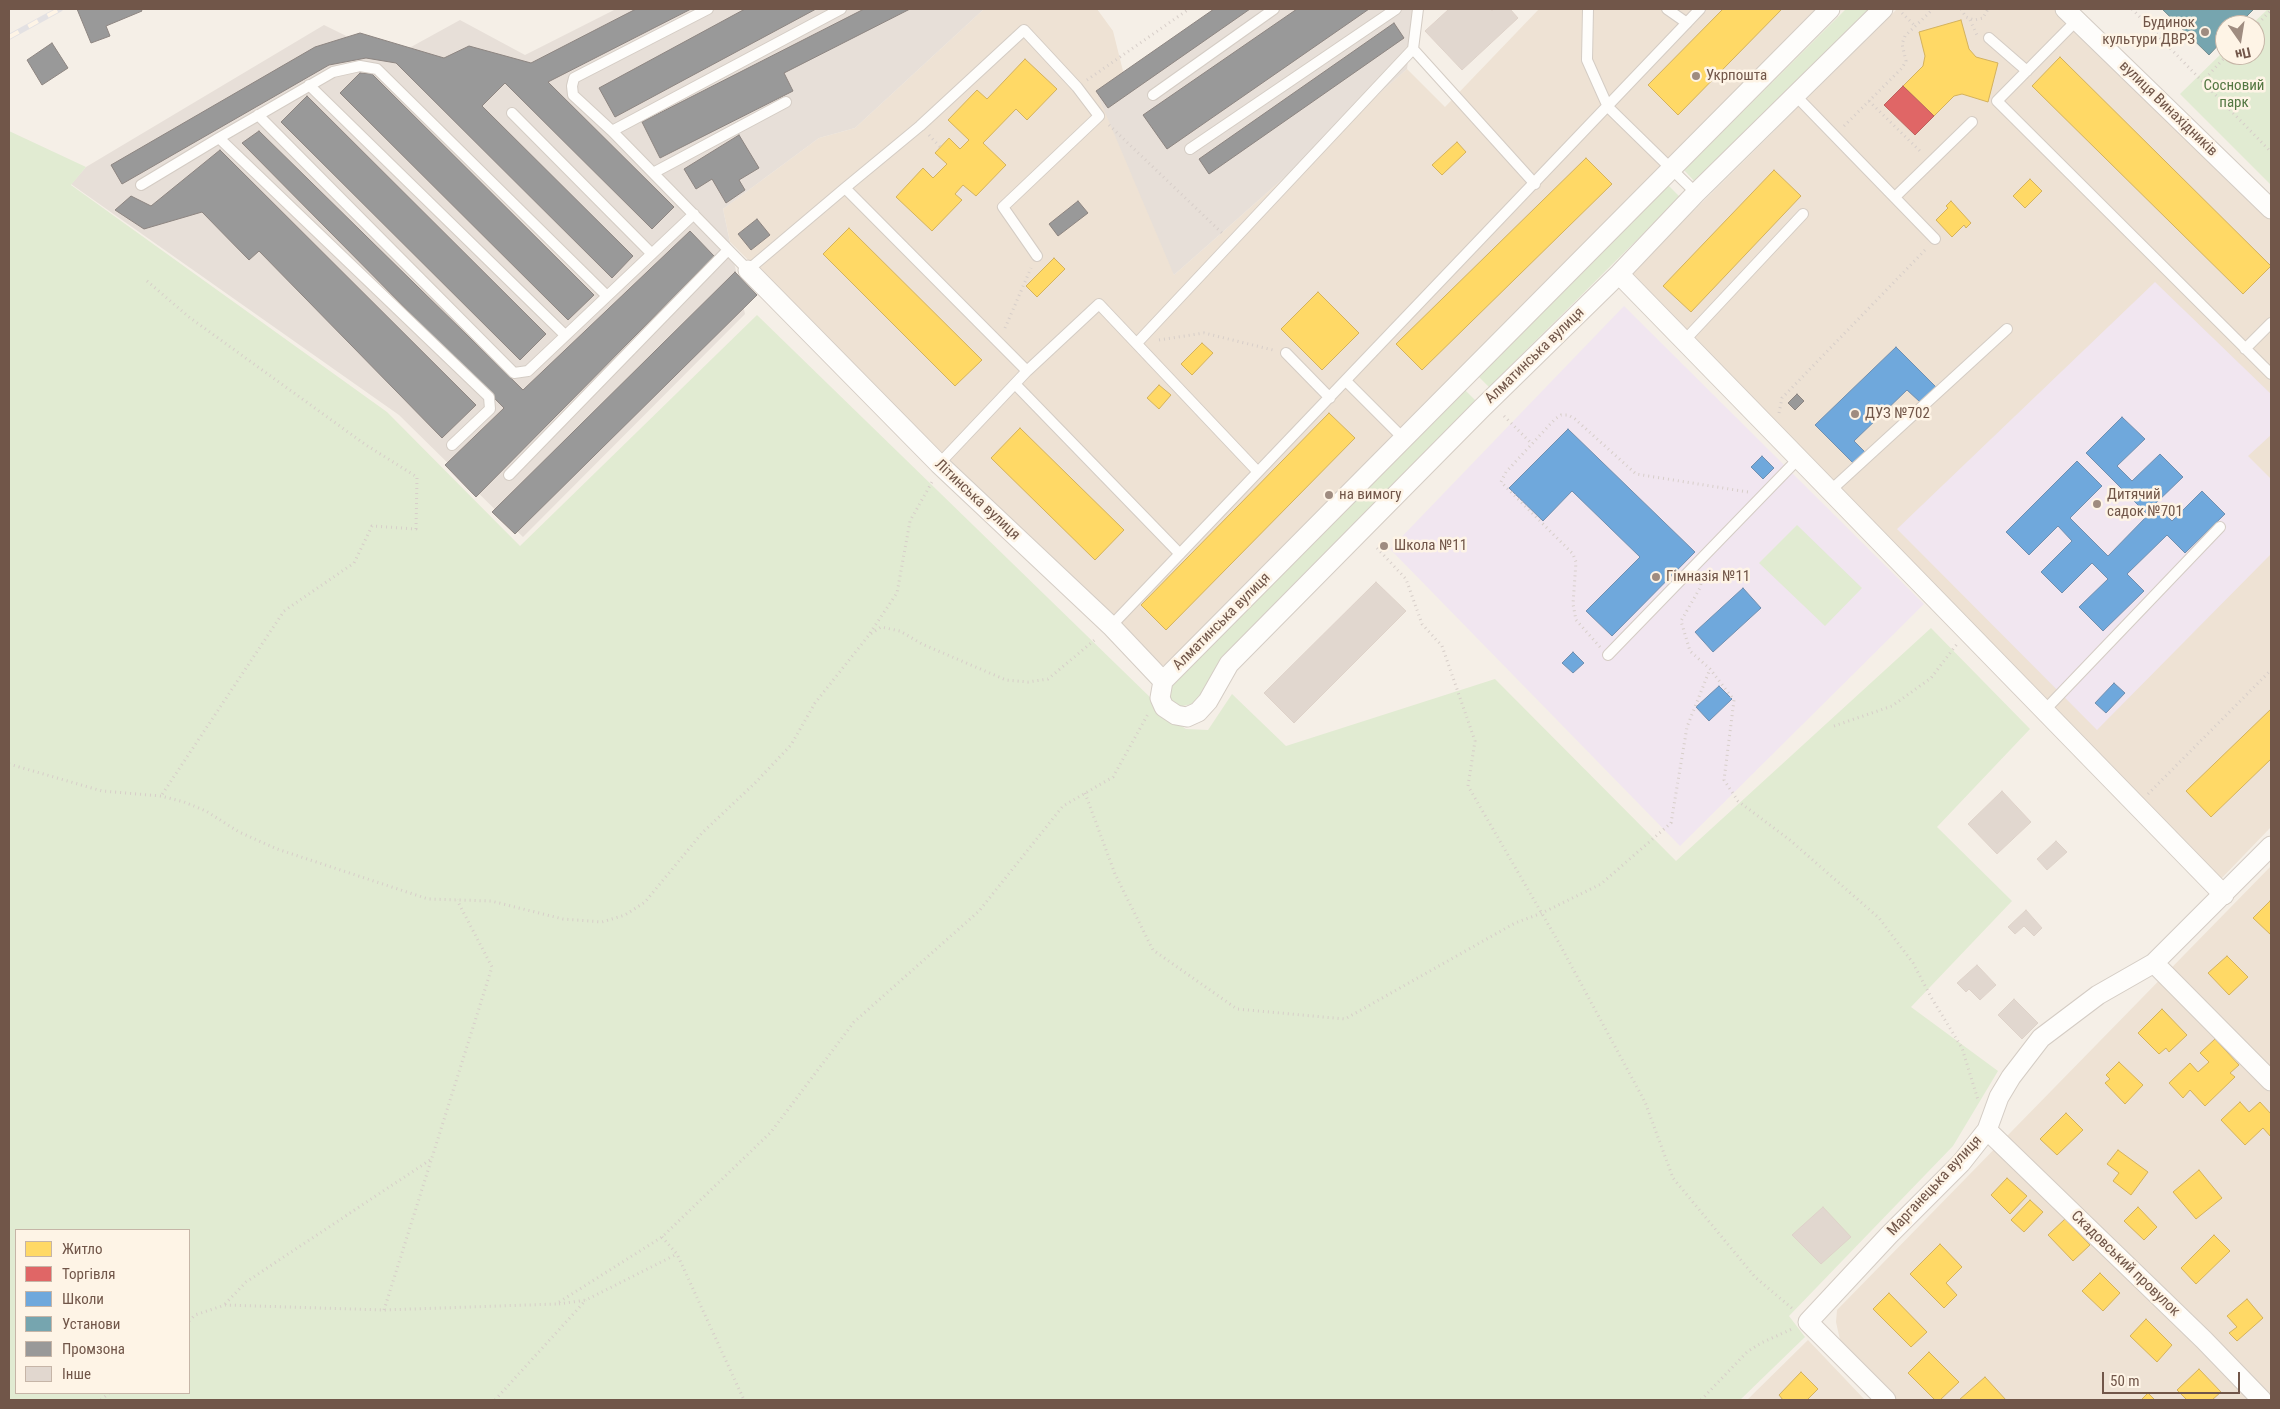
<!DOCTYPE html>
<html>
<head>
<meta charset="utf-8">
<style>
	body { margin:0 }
	#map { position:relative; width:2280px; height:1409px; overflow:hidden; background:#f5efe7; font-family:"Roboto Condensed",sans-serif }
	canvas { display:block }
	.frame { position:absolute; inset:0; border:10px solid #715649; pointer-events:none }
	.legend { position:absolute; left:15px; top:1229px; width:175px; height:165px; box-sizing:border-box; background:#fef4e6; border:1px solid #c6b5a7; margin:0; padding:6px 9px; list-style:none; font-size:15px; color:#715649 }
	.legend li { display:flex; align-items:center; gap:10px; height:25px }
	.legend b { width:25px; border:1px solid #c6b5a7 }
	.north { position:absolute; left:2215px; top:15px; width:50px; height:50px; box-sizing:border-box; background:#fef4e6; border:1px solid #c6b5a7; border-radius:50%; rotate:167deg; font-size:14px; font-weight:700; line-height:20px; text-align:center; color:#715649 }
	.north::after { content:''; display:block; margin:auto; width:18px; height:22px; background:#9f8c80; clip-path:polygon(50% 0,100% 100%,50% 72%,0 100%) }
	.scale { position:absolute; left:2102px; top:1372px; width:138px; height:22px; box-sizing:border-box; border:2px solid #715649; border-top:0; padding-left:6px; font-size:15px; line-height:18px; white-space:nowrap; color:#715649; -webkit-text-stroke:4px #fef4e6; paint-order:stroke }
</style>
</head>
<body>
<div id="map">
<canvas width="2280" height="1409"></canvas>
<div class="frame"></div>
<ul class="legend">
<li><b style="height:14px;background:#ffd966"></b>Житло</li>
<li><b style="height:14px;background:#e06666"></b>Торгівля</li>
<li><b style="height:14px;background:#6fa8dc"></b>Школи</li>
<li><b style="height:14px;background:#76a5af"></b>Установи</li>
<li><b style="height:14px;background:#999"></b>Промзона</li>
<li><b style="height:14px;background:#e1d7cf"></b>Інше</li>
</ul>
<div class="north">Пн</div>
<div class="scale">50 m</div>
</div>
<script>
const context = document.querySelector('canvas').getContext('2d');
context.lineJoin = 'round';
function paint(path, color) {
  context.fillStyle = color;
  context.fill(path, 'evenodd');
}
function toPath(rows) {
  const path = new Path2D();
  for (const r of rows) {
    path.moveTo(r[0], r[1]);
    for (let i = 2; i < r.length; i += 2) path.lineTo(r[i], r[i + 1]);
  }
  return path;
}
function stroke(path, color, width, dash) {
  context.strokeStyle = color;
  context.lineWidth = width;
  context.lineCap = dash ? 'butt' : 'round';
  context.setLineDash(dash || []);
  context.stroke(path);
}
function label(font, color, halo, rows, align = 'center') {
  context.font = font + ' "Roboto Condensed",sans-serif';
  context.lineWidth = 5;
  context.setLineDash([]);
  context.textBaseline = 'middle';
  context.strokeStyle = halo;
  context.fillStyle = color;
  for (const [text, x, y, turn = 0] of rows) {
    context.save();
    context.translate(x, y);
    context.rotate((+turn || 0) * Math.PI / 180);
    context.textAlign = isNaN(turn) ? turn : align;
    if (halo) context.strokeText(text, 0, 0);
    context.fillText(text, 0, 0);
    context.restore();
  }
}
paint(toPath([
	[984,9,1097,9,1113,31,1174,275,1407,69,1445,107,1539,9,1817,9,1165,665,1156,665,730,242,723,209,819,138,855,128],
	[1897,9,2057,9,2271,217,2271,827,2219,881,1632,280,1632,272],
	[2271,866,2271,1400,1896,1400,1840,1340,1836,1322,1837,1310],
	[1808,1340,1865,1400,1747,1400]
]), '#eee2d4');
paint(toPath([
	[616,9,984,9,855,128,819,138,723,209,745,314,523,537,399,415,71,184,86,167,324,25,391,58,460,20,525,55],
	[1214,9,1414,9,1407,69,1174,275,1096,91]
]), '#e7dfd8');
paint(toPath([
	[2155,282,2271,394,2271,435,2248,456,2271,479,2271,554,2097,730,1897,529],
	[1624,306,1924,604,1680,846,1390,549]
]), '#f1e6f0');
paint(toPath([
	[1846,9,1872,9,1696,183,1684,170],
	[2268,9,2271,9,2271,185,2180,94,2225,50,2225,55,2255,55,2255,25,2251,25],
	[9,131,86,167,71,185,387,412,520,546,757,315,1155,702,1163,714,1186,729,1208,730,1232,694,1286,746,1495,679,1676,861,1931,628,2030,729,1937,827,2012,901,1911,1007,1998,1071,1953,1146,1789,1316,1805,1337,1740,1400,9,1400],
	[16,1230,189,1230,189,1393,16,1393],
	[1668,185,1680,197,1489,387,1477,375],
	[1463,388,1476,401,1203,696,1192,704,1178,707,1169,698,1170,689,1175,681],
	[1797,525,1862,588,1825,626,1759,563]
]), '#e1ebd2');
const homes = toPath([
	[1723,9,1782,9,1678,115,1648,85,1723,9],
	[1961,20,1969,49,1976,57,1998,63,1988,102,1962,94,1954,96,1934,116,1903,86,1923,66,1925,56,1919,32,1961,20],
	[2060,57,2271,266,2243,294,2032,86,2060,57],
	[1025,59,1057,89,1027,120,1016,109,983,143,1006,165,976,196,963,185,955,194,962,200,932,231,896,197,923,168,933,178,947,164,935,153,949,138,960,149,969,140,948,120,977,90,987,99,1025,59],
	[1457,142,1466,152,1442,175,1432,165,1457,142],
	[1586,158,1612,184,1422,370,1396,344,1586,158],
	[1774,170,1801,196,1691,312,1663,286,1774,170],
	[2030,179,2042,191,2025,208,2013,196,2030,179],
	[1951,201,1971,223,1966,228,1964,225,1952,237,1936,220,1948,208,1946,206,1951,201],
	[849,228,982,360,955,386,823,254,849,228],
	[1054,258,1065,269,1037,297,1026,286,1054,258],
	[1318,292,1359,333,1322,370,1281,329,1318,292],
	[1202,343,1213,353,1192,375,1181,364,1202,343],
	[1159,385,1171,395,1159,409,1147,398,1159,385],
	[1329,413,1355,438,1166,630,1141,605,1329,413],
	[1020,428,1124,530,1095,560,991,458,1020,428],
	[2271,709,2271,759,2211,817,2186,791,2271,709],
	[2270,901,2271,903,2271,935,2253,918,2270,901],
	[2227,956,2248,977,2229,995,2208,973,2227,956],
	[2162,1009,2187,1035,2169,1052,2166,1048,2159,1054,2138,1033,2162,1009],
	[2215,1039,2239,1065,2230,1073,2235,1077,2205,1106,2190,1090,2183,1098,2169,1083,2190,1063,2198,1072,2209,1062,2200,1053,2215,1039],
	[2119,1062,2143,1085,2125,1104,2105,1083,2110,1079,2106,1075,2119,1062],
	[2240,1102,2249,1112,2260,1102,2271,1114,2271,1137,2263,1128,2245,1145,2221,1120,2240,1102],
	[2066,1113,2083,1130,2057,1155,2040,1139,2066,1113],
	[2118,1150,2148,1172,2131,1195,2113,1181,2119,1173,2107,1164,2118,1150],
	[2199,1170,2222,1198,2196,1219,2173,1192,2199,1170],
	[2007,1178,2027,1196,2010,1214,1991,1195,2007,1178],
	[2030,1200,2043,1212,2024,1232,2011,1220,2030,1200],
	[2138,1207,2157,1227,2144,1240,2124,1221,2138,1207],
	[2065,1219,2090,1245,2073,1261,2048,1235,2065,1219],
	[2214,1235,2230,1251,2196,1284,2181,1268,2214,1235],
	[1940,1244,1962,1267,1946,1283,1957,1295,1944,1308,1910,1274,1940,1244],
	[2100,1273,2120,1293,2103,1311,2082,1291,2100,1273],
	[1889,1293,1927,1332,1911,1347,1873,1309,1889,1293],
	[2247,1299,2263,1318,2237,1341,2229,1333,2237,1327,2227,1316,2247,1299],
	[2146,1319,2172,1345,2157,1362,2130,1336,2146,1319],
	[1929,1352,1959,1382,1940,1400,1935,1400,1908,1373,1929,1352],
	[2199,1369,2221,1392,2212,1400,2187,1400,2177,1390,2199,1369],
	[1801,1372,1818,1389,1807,1400,1783,1400,1779,1395,1801,1372],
	[1985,1377,2006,1400,1959,1400,1985,1377],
	[2148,1393,2155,1400,2141,1400,2148,1393]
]);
paint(homes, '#ffd966');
stroke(homes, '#d4b25d', 1);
const shops = toPath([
	[1903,86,1934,116,1915,135,1884,105,1903,86]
]);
paint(shops, '#e06666');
stroke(shops, '#bf615d', 1);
const schools = toPath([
	[1896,347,1936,387,1920,402,1907,390,1854,441,1867,454,1855,465,1815,425,1896,347],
	[2122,417,2145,439,2117,466,2132,481,2160,454,2183,477,2155,504,2172,521,2202,491,2225,514,2185,553,2167,535,2127,574,2144,591,2103,631,2079,607,2108,579,2092,563,2062,593,2041,572,2072,541,2058,526,2029,555,2006,532,2077,461,2102,486,2070,518,2108,556,2148,515,2086,453,2122,417],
	[1568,429,1695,552,1612,636,1586,611,1640,557,1572,491,1543,521,1509,488,1568,429],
	[1762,456,1774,468,1763,479,1751,467,1762,456],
	[1743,588,1761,608,1713,652,1695,632,1743,588],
	[1573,652,1584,663,1573,673,1562,663,1573,652],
	[2114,683,2125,693,2106,713,2095,703,2114,683],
	[1719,686,1732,699,1709,721,1696,707,1719,686]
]);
paint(schools, '#6fa8dc');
stroke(schools, '#708fb0', 1);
const public = toPath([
	[2162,9,2254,9,2238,25,2225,25,2225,38,2209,55,2162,9]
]);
paint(public, '#76a5af');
stroke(public, '#748d90', 1);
const industry = toPath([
	[77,9,141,9,142,11,106,26,110,36,91,43,77,9],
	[636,9,691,9,548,82,674,207,652,229,505,83,482,106,633,256,612,278,396,63,366,58,329,65,122,184,111,165,315,47,360,33,444,58,469,46,531,63,636,9],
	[745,9,816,9,615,117,599,88,745,9],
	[864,9,910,9,784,73,793,91,660,158,642,122,864,9],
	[1214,9,1250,9,1108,108,1096,91,1214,9],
	[1297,9,1369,9,1167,149,1143,115,1297,9],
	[1394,23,1404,38,1209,174,1199,159,1394,23],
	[52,43,68,68,42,85,27,60,52,43],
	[360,73,372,74,594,295,568,320,340,93,360,73],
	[307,96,546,334,520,360,281,122,307,96],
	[259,131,523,390,690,231,714,256,476,497,445,465,504,408,242,143,259,131],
	[739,135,759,168,739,180,745,190,726,203,712,179,696,189,684,169,739,135],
	[220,150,476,405,442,438,259,251,249,260,202,212,144,229,115,210,131,196,151,206,220,150],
	[1078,201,1088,213,1058,236,1049,224,1078,201],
	[757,219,770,235,751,250,738,234,757,219],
	[735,272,757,295,515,534,492,512,735,272],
	[1797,394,1804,401,1795,410,1788,403,1797,394]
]);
paint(industry, '#999');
stroke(industry, '#8d8581', 1);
const building = toPath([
	[1449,9,1490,9,1492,11,1494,9,1510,9,1518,18,1462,70,1425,31,1449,9],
	[1376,582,1406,611,1294,723,1264,693,1376,582],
	[2002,791,2031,822,1997,854,1968,824,2002,791],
	[2056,841,2067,852,2047,870,2037,859,2056,841],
	[2026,910,2042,928,2034,936,2024,926,2015,934,2008,927,2026,910],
	[1977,965,1996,985,1980,1000,1969,989,1966,992,1957,983,1977,965],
	[2014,999,2038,1023,2022,1039,1998,1015,2014,999],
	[1823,1207,1851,1237,1821,1264,1792,1235,1823,1207]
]);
paint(building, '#e1d7cf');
stroke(building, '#ded2c9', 1);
const service = toPath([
	[708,9,574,78,572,86,573,95,612,131,748,270,845,188,1027,371,1099,304,1258,472],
	[1418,9,1413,49,1535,184],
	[1588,9,1587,60,1608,107,1696,193],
	[1667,9,1687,23],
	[2077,20,1997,101,2271,374],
	[1989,38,2027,71],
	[309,85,565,335],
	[1153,95,1274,9],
	[1796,96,1935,239],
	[512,113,652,254],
	[258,115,514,373,528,371,694,214],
	[612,131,841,9],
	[1190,149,1396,9],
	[653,173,786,102],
	[141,185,219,138],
	[845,188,920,126,1024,30,1077,87,1099,116,1003,207,1037,256],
	[1895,197,1972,122],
	[1684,341,1803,214],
	[1137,343,1413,49],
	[2245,349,2271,323],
	[1286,353,1330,398],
	[1346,381,1403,438],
	[1015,384,1180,554],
	[452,445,490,409,489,397,219,138,333,72,360,66,377,69,607,296],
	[939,464,1027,371],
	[509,475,728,250],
	[1830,491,2007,329],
	[1111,626,1700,9],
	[1608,655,1798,459],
	[2044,711,2220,527]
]);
const minor = toPath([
	[2065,9,2271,209],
	[748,270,939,464,1111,626,1163,681],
	[1619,274,2224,895],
	[1163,681,1160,698,1164,707,1176,715,1187,717,1198,712,1208,701,1229,664,1482,408,1619,274,1696,193,1883,9],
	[1163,681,1830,9],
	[2154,963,2271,1081],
	[1987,1130,2204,1340,2262,1400],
	[1886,1400,1808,1322,1889,1235,1961,1163,1987,1130,1999,1097,2011,1077,2041,1038,2098,995,2154,963,2271,846]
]);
stroke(service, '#d4ccc4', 12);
stroke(minor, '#d4ccc4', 21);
stroke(toPath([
	[1961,9,1966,17,1974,20,1983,18,1988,9],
	[2132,9,2271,152],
	[1902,13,1915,26],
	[1970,20,1977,35],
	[2255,27,2271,10],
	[1087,80,1189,9],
	[2202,82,2227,55],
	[1869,101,1922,153],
	[1109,125,1222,233],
	[1844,126,1902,68,1906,61,1902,44,1905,36,1933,9],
	[929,135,940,147],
	[147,281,189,317,294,393,366,445,417,477,416,529,372,526,354,563,284,611,161,796],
	[1005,328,1031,268],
	[1159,340,1204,333,1273,350],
	[1779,413,1782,398,1927,248],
	[1504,416,1532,444],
	[1377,548,1406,579,1422,624,1442,646,1475,741,1468,786,1559,943,1645,1102,1673,1178,1755,1277,1794,1310],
	[1702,579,1700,588,1681,621,1690,651,1710,669,1734,700,1724,780,1738,801,1791,841,1879,918,1913,963,1931,997,1962,1048,1978,1100],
	[870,633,897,593,910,521,932,482],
	[1600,647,1576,620,1573,604,1576,562,1573,554,1501,482,1506,472,1555,419,1561,415,1568,415,1575,419,1636,474,1748,492],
	[1834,726,1892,706,1931,678,1957,644],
	[9,764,102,791,161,796,184,802,206,811,239,832,277,849,428,899,491,901,563,919,602,922,625,915,645,902,702,833,755,783,791,745,815,703,869,635,881,627,900,631,922,644,1006,680,1028,682,1048,679,1097,638],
	[1085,793,1115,874,1153,950,1237,1009,1345,1019,1515,923,1542,913,1601,884,1671,823,1687,727,1710,669],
	[2148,794,2271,670],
	[662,1237,677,1254,744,1400],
	[225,1304,246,1282,430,1160],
	[559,1304,586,1300,677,1254],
	[384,1310,492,967,457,900],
	[189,1321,195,1315,225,1305,384,1310,556,1304,662,1237,771,1132,854,1022,979,911,1063,806,1113,777,1148,714],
	[101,1400,109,1393],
	[495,1400,586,1300],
	[1701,1400,1747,1352,1761,1343,1792,1329]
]), '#d7cec9', 3, [1, 4]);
stroke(service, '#fefdfb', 10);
stroke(minor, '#fefdfb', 19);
const rail = toPath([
	[9,37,60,9]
]);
stroke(rail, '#e3e1e3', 5.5);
stroke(rail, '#fef4e6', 4, [11]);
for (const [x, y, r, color] of [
	[2205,32,5,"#9f8c80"],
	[1696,76,5,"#9f8c80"],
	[1855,414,5,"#9f8c80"],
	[1329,495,5,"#9f8c80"],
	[2097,504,5,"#9f8c80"],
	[1384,546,5,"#9f8c80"],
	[1656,577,5,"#9f8c80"]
]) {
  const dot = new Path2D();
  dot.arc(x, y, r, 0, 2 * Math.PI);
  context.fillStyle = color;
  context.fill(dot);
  stroke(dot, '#fef4e6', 2);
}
label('15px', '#715649', '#fef4e6', [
	["Будинок",2195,23,"right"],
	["культури ДВРЗ",2195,40,"right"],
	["Укрпошта",1706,76],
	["ДУЗ №702",1865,414],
	["на вимогу",1339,495],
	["Дитячий",2107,495],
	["садок №701",2107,512],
	["Школа №11",1394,546],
	["Гімназія №11",1666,577]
], 'left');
label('15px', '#537742', '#fef4e6', [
	["Сосновий",2234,86],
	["парк",2234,103]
]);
label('15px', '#715649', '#fef4e6', [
	["вулиця Винахідників",2168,109,44],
	["Алматинська вулиця",1535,356,-44],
	["Літинська вулиця",977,500,43],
	["Алматинська вулиця",1222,622,-45],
	["Марганецька вулиця",1935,1186,-47],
	["Скадовський провулок",2125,1264,44]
]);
</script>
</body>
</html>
